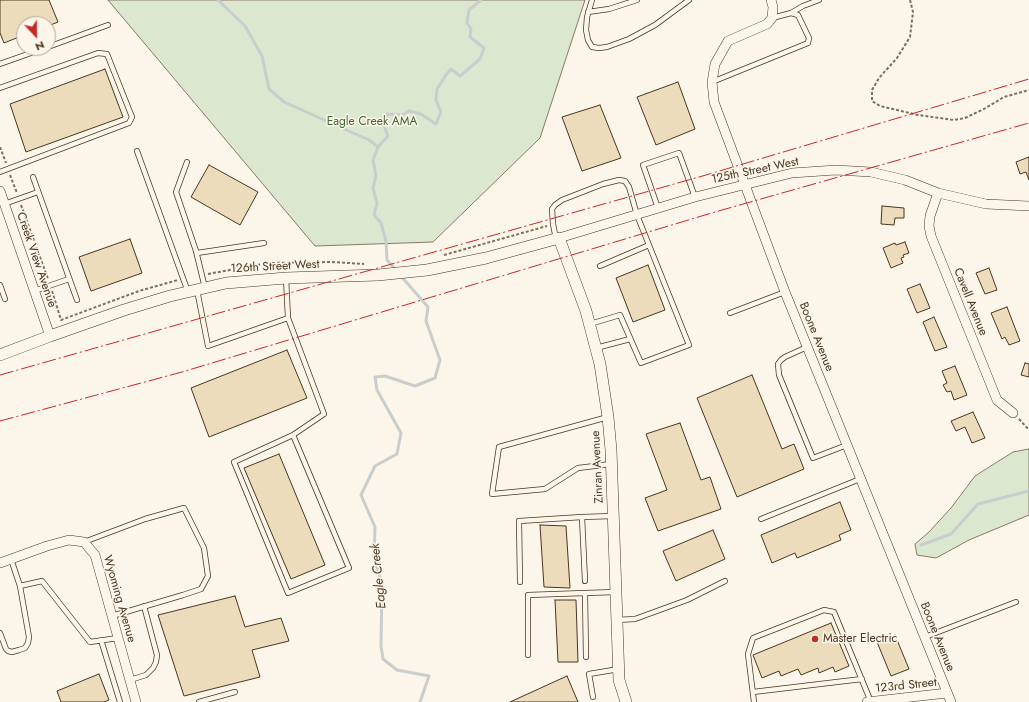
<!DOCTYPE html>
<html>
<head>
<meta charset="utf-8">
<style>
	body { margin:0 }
	#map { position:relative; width:1029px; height:702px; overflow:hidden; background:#fbf6e9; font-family:Jost,sans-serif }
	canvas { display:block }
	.north { position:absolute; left:16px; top:16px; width:40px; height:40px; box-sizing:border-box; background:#fbf6e9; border:1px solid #b4a999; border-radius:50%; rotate:158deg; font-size:11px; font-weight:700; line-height:16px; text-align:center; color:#4a3520 }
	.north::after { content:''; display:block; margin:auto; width:14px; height:18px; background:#c62828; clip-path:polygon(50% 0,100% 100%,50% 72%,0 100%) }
</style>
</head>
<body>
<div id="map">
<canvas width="1029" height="702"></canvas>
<div class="north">N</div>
</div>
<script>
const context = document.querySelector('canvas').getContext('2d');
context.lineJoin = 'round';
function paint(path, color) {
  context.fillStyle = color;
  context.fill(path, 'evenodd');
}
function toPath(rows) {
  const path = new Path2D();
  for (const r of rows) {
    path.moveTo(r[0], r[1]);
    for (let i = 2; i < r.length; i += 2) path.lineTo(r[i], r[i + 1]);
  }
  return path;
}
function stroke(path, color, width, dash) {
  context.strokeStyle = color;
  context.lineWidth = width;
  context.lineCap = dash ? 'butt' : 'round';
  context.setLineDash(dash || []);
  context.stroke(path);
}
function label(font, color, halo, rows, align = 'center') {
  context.font = font + ' Jost,sans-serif';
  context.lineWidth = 3;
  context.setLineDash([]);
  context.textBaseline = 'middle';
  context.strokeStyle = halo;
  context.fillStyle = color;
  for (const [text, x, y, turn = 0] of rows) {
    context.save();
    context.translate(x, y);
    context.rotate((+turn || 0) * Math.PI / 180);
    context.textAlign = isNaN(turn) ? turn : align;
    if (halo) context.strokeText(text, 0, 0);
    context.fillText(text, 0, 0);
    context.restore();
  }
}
const green = toPath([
	[108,0,585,0,540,138,433,242,315,246,108,0],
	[1029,449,1029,515,969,540,936,558,917,555,915,544,929,532,951,508,975,476,1013,452,1029,449]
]);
paint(green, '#dce7d0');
stroke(green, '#887966', 1);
stroke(toPath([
	[218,0,245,26,262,56,269,89,284,102,369,140,378,147],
	[395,269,387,260,386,241,381,223,374,215,377,203,373,188,376,176,373,160,378,147,388,136,384,126,387,114,402,115,409,111,421,114,436,124,441,112,436,100,437,89,446,75,451,69,460,76,480,59,484,48,470,37,471,29,467,23,469,10,481,0],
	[400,275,428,307,426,321,440,360,435,378,415,386,385,376,375,377,377,390,401,433,397,454,375,466,361,495,375,527,374,557,382,584,381,646,383,659,397,670,429,676,420,702],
	[921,545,951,534,978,504,1029,491]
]), '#c9cecd', 3);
const building = toPath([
	[0,0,49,0,58,22,48,26,48,24,24,24,24,35,4,43,0,33,0,0],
	[105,69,123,117,26,152,10,104,105,69],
	[678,82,695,129,656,145,637,97,678,82],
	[600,105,621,158,582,171,562,117,600,105],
	[1029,157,1029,180,1026,172,1020,174,1016,162,1029,157],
	[209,165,258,192,240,225,191,197,209,165],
	[882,206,904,208,904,218,895,218,894,225,881,224,882,206],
	[130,239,142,273,91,291,79,257,130,239],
	[905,242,909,253,903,255,904,257,901,258,903,263,891,268,883,248,895,243,896,245,905,242],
	[648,265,665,310,633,322,616,278,648,265],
	[989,268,997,290,985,294,976,273,989,268],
	[920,284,930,308,917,313,907,289,920,284],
	[1007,307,1020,341,1009,345,1005,337,1002,339,991,313,1007,307],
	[934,317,947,347,935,351,923,322,934,317],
	[287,350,307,398,209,437,191,388,287,350],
	[1025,363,1029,364,1029,377,1021,375,1025,363],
	[955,366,967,395,954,400,951,391,947,392,943,385,947,383,942,371,955,366],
	[752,375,782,449,794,444,804,469,737,497,697,398,752,375],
	[973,412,985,438,972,443,965,427,956,431,951,421,973,412],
	[680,423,701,480,710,477,721,509,658,531,645,498,667,490,646,434,680,423],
	[279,454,325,565,291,579,244,468,279,454],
	[840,502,851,530,839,535,841,540,797,558,795,553,772,563,761,535,840,502],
	[540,525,566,526,570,588,544,587,540,525],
	[713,530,725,559,676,581,663,551,713,530],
	[235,596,245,627,281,618,289,641,252,650,260,677,184,696,158,615,235,596],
	[555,600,576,600,578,662,558,662,555,600],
	[831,623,849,666,835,672,833,667,819,673,818,668,801,675,798,669,781,676,779,671,762,678,753,655,831,623],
	[895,635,909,669,891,676,877,642,895,635],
	[99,674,109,700,104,702,61,702,57,691,99,674],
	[567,676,578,702,510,702,567,676]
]);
paint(building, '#ecdcbc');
stroke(building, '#4a3520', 1);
const service = toPath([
	[592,0,587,17,586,30,588,40,592,47,599,48,607,47,629,39,655,25,689,0],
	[588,12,609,9,637,0],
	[791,13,803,6,819,0],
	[48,47,108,25],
	[0,64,45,48],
	[712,82,808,43,809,38,798,15,791,13,772,18],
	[0,88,98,53,107,54,132,117,129,123,0,172],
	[137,151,188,292],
	[187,162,176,192,196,251,205,288],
	[33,177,77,300],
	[4,204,38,192],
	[658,208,643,165,679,153,695,197],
	[556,239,553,224,552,209,555,205,562,200,603,184,619,180,625,181,629,187,637,215,689,345,641,363,620,315,590,324],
	[197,253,264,243],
	[600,266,649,245],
	[286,278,288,318,324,414,293,435,349,568,288,593,234,462,293,435],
	[0,285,5,299],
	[197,290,208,346,288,318],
	[34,291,69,279],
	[730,313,785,292],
	[807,347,785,357,781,360,778,364,779,375,813,458,847,445],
	[596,348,630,339],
	[608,417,499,447,492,494,545,489,578,468,611,464],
	[761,519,860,479],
	[84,542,145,519,184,508,204,548,208,576,201,589,183,595,112,616],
	[11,559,20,586,42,581,90,642,118,638],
	[585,581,582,517,613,516],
	[520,582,519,521,582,517],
	[617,620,635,619,687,600,725,581],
	[0,633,6,649,8,651,12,652,19,650,25,648,28,643,29,637,20,586],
	[925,637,1016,602],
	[101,640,120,702],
	[528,655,528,595,585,593],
	[586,657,585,593,616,592],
	[130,680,146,675,153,668,156,662,157,655,144,606],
	[753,692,862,679],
	[593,697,589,674,619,669],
	[199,702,235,692],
	[754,702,748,654,753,638,824,610,834,612,871,702]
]);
const minor = toPath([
	[771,0,773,7,772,18,767,24,728,41,715,64,712,82,714,102,785,292,951,702],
	[0,191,50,336],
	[938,193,930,216,929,226,931,236,997,400,1013,413],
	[559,238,695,197,792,173,836,170,871,172,905,180,938,193,986,204,1029,206],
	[0,563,47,546,69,540,84,542,95,555,136,702],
	[867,702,947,693]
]);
const tertiary = toPath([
	[0,355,50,336,124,310,170,296,226,283,286,278,378,275,427,270,486,258,559,238,586,311,600,364,608,417,611,450,619,680,626,702]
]);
stroke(service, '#4a3520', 6);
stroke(minor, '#4a3520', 10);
stroke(tertiary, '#4a3520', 12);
stroke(toPath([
	[910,0,913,12,910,37,897,58,879,78,872,90,872,101,880,106,918,115,954,120,965,118,984,109,1004,97,1029,90],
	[0,147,6,163],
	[10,175,17,193],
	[21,205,48,279],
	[444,255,547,226],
	[208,274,268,263,332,262,364,264],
	[52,291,61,320,139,291,178,280],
	[1019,419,1029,430]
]), '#7f6f5c', 2, [3, 2]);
stroke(service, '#fbf6e9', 4.5);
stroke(minor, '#fbf6e9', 9);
stroke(tertiary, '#fbf6e9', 11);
stroke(toPath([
	[0,375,706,175,1029,79],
	[0,421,182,372,715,212,1029,123]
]), '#c62828', 1, [14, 3, 2, 3]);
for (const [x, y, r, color] of [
	[815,639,4,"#c62828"]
]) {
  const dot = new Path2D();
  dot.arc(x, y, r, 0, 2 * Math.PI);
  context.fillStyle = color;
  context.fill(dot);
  stroke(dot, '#fbf6e9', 1.5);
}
label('12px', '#436837', '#fbf6e9', [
	["Eagle Creek AMA",372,122]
]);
label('12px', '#4a3520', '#fbf6e9', [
	["125th Street West",755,171,-12],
	["Creek View Avenue",36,260,71],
	["126th Street West",275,267,-3],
	["Cavell Avenue",970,302,68],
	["Boone Avenue",816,337,68],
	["Zinran Avenue",598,467,-93],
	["Wyoming Avenue",119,599,74],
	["Boone Avenue",937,637,68],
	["123rd Street",906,686,-6]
]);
label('12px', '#4a3520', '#fbf6e9', [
	["Master Electric",823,639]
], 'left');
label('italic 13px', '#4a3520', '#fbf6e9', [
	["Eagle Creek",379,576,-96]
]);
</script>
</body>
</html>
